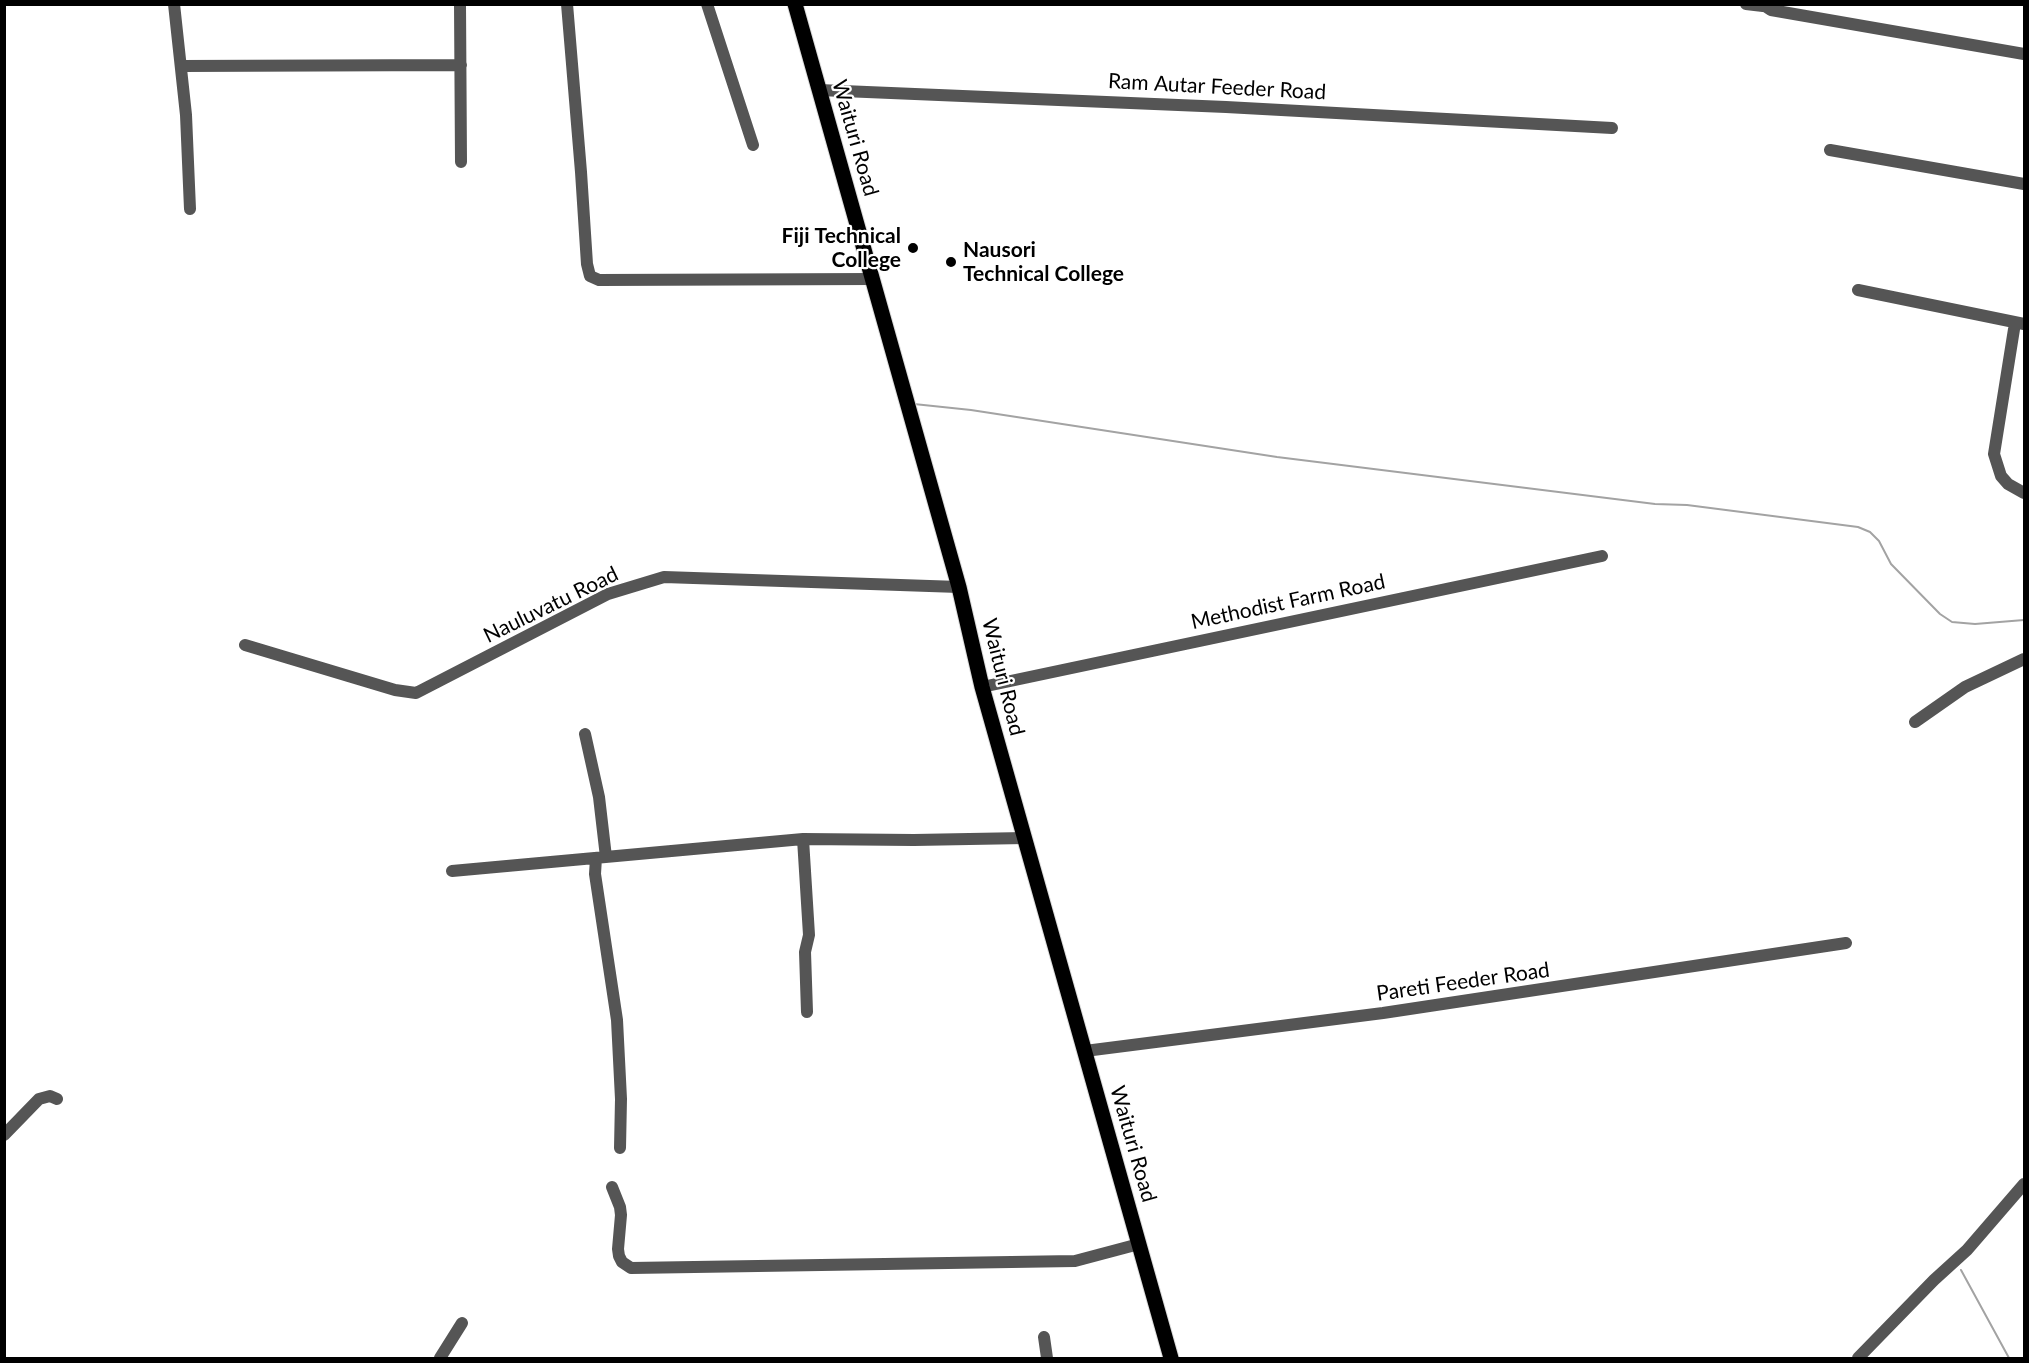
<!DOCTYPE html>
<html>
<head>
<meta charset="utf-8">
<style>
	body { margin:0 }
	#map { position:relative; width:2029px; height:1363px; overflow:hidden; background:#fff; font-family:Lato,sans-serif }
	canvas { display:block }
	.frame { position:absolute; inset:0; border:6px solid #000; pointer-events:none }
</style>
</head>
<body>
<div id="map">
<canvas width="2029" height="1363"></canvas>
<div class="frame"></div>
</div>
<script>
const context = document.querySelector('canvas').getContext('2d');
context.lineJoin = 'round';
function toPath(rows) {
  const path = new Path2D();
  for (const r of rows) {
    path.moveTo(r[0], r[1]);
    for (let i = 2; i < r.length; i += 2) path.lineTo(r[i], r[i + 1]);
  }
  return path;
}
function stroke(path, color, width, dash) {
  context.strokeStyle = color;
  context.lineWidth = width;
  context.lineCap = dash ? 'butt' : 'round';
  context.setLineDash(dash || []);
  context.stroke(path);
}
function label(font, color, halo, rows, align = 'center') {
  context.font = font + ' Lato,sans-serif';
  context.lineWidth = 4.5;
  context.setLineDash([]);
  context.textBaseline = 'middle';
  context.strokeStyle = halo;
  context.fillStyle = color;
  for (const [text, x, y, turn = 0] of rows) {
    context.save();
    context.translate(x, y);
    context.rotate((+turn || 0) * Math.PI / 180);
    context.textAlign = isNaN(turn) ? turn : align;
    if (halo) context.strokeText(text, 0, 0);
    context.fillText(text, 0, 0);
    context.restore();
  }
}
stroke(toPath([
	[914,404,971,410,1277,457,1655,504,1687,505,1858,527,1870,532,1879,541,1891,564,1940,614,1952,622,1975,624,2024,620],
	[1961,1270,2009,1358]
]), '#a3a3a3', 2);
const major = toPath([
	[795,4,959,587,982,687,1171,1358]
]);
stroke(major, '#dbdbdb', 17);
stroke(toPath([
	[174,4,186,115,190,209],
	[460,4,461,162],
	[567,4,581,172,587,264,590,276,599,280,873,279],
	[707,4,753,145],
	[1746,4,1763,6],
	[1762,4,1771,10,2024,54],
	[181,66,461,65],
	[819,90,1226,107,1612,128],
	[1830,150,2024,184],
	[1858,290,2024,324],
	[2015,323,1994,454,2001,476,2008,484,2024,493],
	[245,645,395,690,416,693,608,594,664,577,959,587],
	[982,687,1602,556],
	[1915,722,1965,687,2024,659],
	[585,734,599,797,606,857],
	[803,839,809,935,805,952,807,1012],
	[596,858,595,874,617,1020,621,1099,620,1148],
	[452,871,803,839,914,840,1025,838],
	[1085,1051,1383,1013,1846,943],
	[4,1135,39,1099,50,1096,57,1099],
	[612,1187,620,1207,621,1215,618,1249,619,1256,622,1262,631,1268,1075,1261,1139,1244],
	[1044,1337,1047,1358],
	[440,1358,462,1323],
	[1858,1358,1934,1280,1967,1250,2024,1184]
]), '#555', 12);
stroke(major, '#000', 15);
for (const [x, y, r, color] of [
	[913,248,6,"#000"],
	[951,262,6,"#000"]
]) {
  const dot = new Path2D();
  dot.arc(x, y, r, 0, 2 * Math.PI);
  context.fillStyle = color;
  context.fill(dot);
  stroke(dot, '#fff', 2);
}
label('21px', '#000', '#fff', [
	["Ram Autar Feeder Road",1217,87,3],
	["Waituri Road",855,138,74],
	["Methodist Farm Road",1288,602,-12],
	["Nauluvatu Road",551,605,-26],
	["Waituri Road",1003,677,76],
	["Pareti Feeder Road",1463,982,-8],
	["Waituri Road",1133,1144,74]
]);
label('bold 21px', '#000', '#fff', [
	["Fiji Technical",901,236],
	["College",901,260],
	["Nausori",963,250,"left"],
	["Technical College",963,274,"left"]
], 'right');
</script>
</body>
</html>
